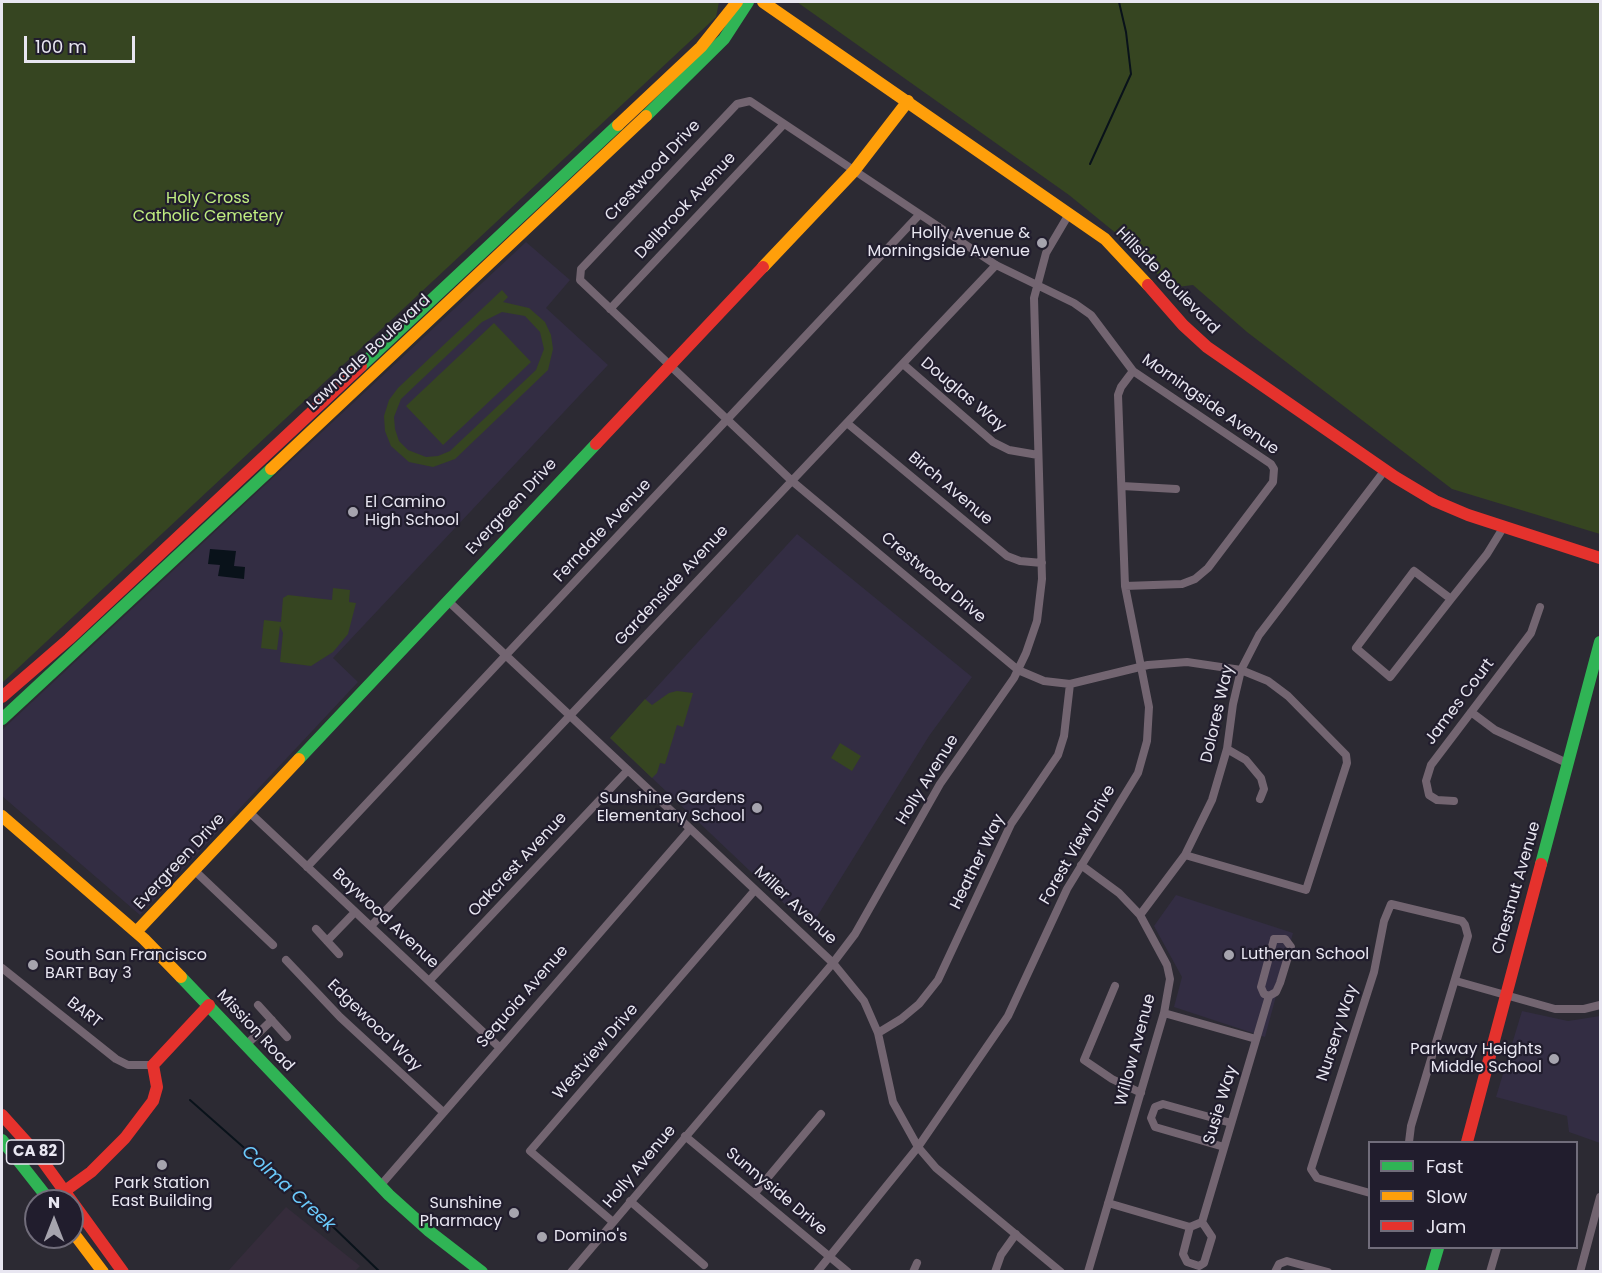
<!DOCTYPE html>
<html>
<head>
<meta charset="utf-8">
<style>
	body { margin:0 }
	#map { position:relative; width:1602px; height:1273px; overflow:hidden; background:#2c2a33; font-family:Poppins,sans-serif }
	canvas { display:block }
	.frame { position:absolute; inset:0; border:3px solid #e8e6f1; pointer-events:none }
	.legend { position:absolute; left:1368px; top:1141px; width:210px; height:108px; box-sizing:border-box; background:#211d2d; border:2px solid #716d7b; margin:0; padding:8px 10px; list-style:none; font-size:18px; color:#e8e6f1 }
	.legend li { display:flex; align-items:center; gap:12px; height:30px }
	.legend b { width:30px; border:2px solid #716d7b }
	.north { position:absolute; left:24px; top:1189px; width:60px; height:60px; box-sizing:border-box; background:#211d2d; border:2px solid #716d7b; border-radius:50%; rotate:0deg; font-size:16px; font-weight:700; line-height:24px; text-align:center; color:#e8e6f1 }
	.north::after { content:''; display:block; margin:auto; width:21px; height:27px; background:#a6a4ae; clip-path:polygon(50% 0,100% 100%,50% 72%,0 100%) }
	.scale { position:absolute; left:24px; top:36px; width:111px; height:27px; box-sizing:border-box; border:3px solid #e8e6f1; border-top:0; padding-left:8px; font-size:18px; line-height:21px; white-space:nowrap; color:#e8e6f1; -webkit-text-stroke:4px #211d2d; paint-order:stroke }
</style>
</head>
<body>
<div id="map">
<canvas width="1602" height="1273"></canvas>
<div class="frame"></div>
<ul class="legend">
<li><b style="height:8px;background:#30b455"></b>Fast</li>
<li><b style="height:8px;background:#ff9f0a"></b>Slow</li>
<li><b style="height:8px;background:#e5322d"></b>Jam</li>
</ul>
<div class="north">N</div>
<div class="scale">100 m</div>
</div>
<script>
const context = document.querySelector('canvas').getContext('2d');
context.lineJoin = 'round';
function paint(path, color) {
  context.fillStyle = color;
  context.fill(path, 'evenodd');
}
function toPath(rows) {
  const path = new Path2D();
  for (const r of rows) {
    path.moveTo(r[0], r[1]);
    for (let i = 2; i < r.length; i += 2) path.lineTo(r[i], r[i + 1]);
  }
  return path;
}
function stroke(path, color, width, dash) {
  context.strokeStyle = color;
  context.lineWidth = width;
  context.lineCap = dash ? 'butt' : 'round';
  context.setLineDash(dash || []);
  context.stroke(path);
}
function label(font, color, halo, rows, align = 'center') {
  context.font = font + ' Poppins,sans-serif';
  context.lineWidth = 4.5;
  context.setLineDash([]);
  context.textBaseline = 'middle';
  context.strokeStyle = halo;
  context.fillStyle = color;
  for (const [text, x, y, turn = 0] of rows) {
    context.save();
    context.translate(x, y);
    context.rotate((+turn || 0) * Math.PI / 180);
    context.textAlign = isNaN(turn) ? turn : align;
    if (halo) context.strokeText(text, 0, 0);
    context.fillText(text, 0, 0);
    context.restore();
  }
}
paint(toPath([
	[526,242,570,280,546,308,608,365,333,658,358,682,140,915,2,796,2,730],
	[797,534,972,677,929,736,810,928,610,738],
	[1176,895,1293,933,1265,1037,1174,1007,1182,977,1154,926],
	[1522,1011,1568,1021,1600,1016,1600,1143,1569,1132,1567,1116,1496,1097]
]), '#332d43');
paint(toPath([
	[286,1207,360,1266,354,1272,228,1271]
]), '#352c3b');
paint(toPath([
	[2,2,719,2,716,17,2,683],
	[797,2,1600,2,1600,534,1452,489,1247,332,1193,285,1170,288,1133,247,1069,195],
	[502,290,508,297,503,302,529,308,545,322,551,335,553,349,548,370,455,459,433,467,409,462,391,446,385,431,384,416,389,400,398,388],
	[502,312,525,316,540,332,544,349,536,370,450,451,438,456,426,457,408,450,399,441,395,429,394,417,401,399,482,322],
	[494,323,531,362,443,445,406,406],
	[333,588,350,590,349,602,356,603,348,634,333,652,311,666,280,662,283,633,280,626,277,650,261,648,264,620,281,622,283,598,288,595,332,600],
	[677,691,693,693,683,727,677,725,665,764,660,763,657,773,652,778,610,738,645,699,652,705,669,693],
	[840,743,861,756,852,771,831,758]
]), '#364521');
paint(toPath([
	[210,549,236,551,234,566,245,567,244,579,218,576,220,565,208,564]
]), '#09121a');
stroke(toPath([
	[1090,164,1131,74,1126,32,1119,2],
	[190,1100,327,1221,380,1272]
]), '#09121a', 2);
stroke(toPath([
	[610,309,784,124],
	[903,364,993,442,1009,450,1038,455],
	[847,423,1007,556,1020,561,1042,563],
	[1122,486,1176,489],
	[1414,571,1451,599,1390,677,1356,648,1414,571],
	[1125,586,1182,584,1195,579,1208,568,1273,482,1274,469,1271,464,1133,371,1091,315,1074,303,996,265,750,101,737,104,581,269,580,280,792,481,1018,670,1044,681,1070,684,1148,665,1187,662,1241,670,1268,681,1288,696,1346,755,1347,763,1306,890,1185,855],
	[1451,599,1487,554,1503,528],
	[447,600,833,963,864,1001,878,1033,893,1102,918,1147,936,1168,1061,1272],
	[1471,712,1495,730,1567,763],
	[1227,749,1246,760,1261,778,1264,789,1260,799],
	[1454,801,1437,800,1429,795,1426,781,1431,765,1531,633,1540,607],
	[249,812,499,1047],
	[1081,865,1119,893,1140,915,1167,965,1170,979,1164,1013,1088,1272],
	[307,867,919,215],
	[194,870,273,945],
	[1140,915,1185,855,1212,800,1227,749,1233,704,1241,670,1259,635,1385,470],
	[371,926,996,265],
	[316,929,339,954],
	[1274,939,1285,939,1291,947,1280,983,1276,992,1269,996,1264,994,1261,987,1274,939],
	[327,941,355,912],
	[286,960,340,1017,443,1112],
	[2,968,116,1059,128,1065,153,1065],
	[429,981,628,770],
	[1456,981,1555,1009,1584,1009,1600,1005],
	[1115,986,1084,1060,1112,1079,1141,1093],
	[258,1005,287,1037],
	[1164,1013,1256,1039],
	[878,1033,901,1019,919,1004,938,980,1011,824,1058,755,1064,736,1070,684],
	[246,1045,272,1020],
	[685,1136,848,1272],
	[1224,1147,1155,1127,1151,1118,1155,1107,1163,1104,1231,1123],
	[380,1186,690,829],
	[755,1193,821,1114],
	[1370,1193,1317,1178,1311,1169,1374,972,1384,921,1391,904,1462,921,1465,925,1468,936,1411,1126,1409,1142],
	[630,1201,704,1265],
	[1108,1203,1190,1227],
	[613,1222,530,1151,755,890],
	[1202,1222,1212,1237,1204,1263,1199,1266,1187,1262,1183,1254,1190,1227,1202,1222,1269,996],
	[571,1272,833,963,855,934,940,784,1014,678,1026,653,1037,621,1042,579,1034,298,1046,253,1069,214],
	[817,1272,918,1147,1008,1016,1067,889,1138,773,1147,741,1149,707,1125,586,1118,395,1121,387,1133,371],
	[913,1272,917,1263],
	[995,1272,1001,1255,1016,1234],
	[1275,1272,1279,1264,1287,1261,1328,1272],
	[1490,1272,1497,1248],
	[1580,1272,1600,1197]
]), '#736571', 8);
stroke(toPath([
	[646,116,724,39,748,2],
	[361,366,618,125],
	[2,719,271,469],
	[299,759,596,444],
	[1541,864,1600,642],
	[181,977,389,1195,429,1231,482,1272],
	[2,1140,50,1201],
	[1431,1272,1438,1248]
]), '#30b455', 12);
stroke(toPath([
	[763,2,1105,239,1148,285],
	[618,125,701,47,737,2],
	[763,267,854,171,908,101],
	[271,469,646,116],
	[2,816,144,939,181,977],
	[136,932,299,759],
	[72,1231,103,1272]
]), '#ff9f0a', 12);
stroke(toPath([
	[1148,285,1183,325,1207,347,1395,477,1435,501,1468,515,1600,558],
	[596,444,763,267],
	[2,697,69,639,361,366],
	[2,1115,39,1156,123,1272],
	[1467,1142,1541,864],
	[51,1201,91,1172,125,1138,153,1101,157,1087,153,1065,209,1005]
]), '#e5322d', 12);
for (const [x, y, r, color] of [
	[1042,243,6,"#a6a4ae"],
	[353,512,6,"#a6a4ae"],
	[757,808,6,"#a6a4ae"],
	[1229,955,6,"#a6a4ae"],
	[33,965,6,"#a6a4ae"],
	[1554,1059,6,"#a6a4ae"],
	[162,1165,6,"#a6a4ae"],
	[514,1213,6,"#a6a4ae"],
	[542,1237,6,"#a6a4ae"]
]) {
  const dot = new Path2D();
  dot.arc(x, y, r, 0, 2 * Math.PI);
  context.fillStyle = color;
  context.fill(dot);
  stroke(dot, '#211d2d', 2);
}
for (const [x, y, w] of [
	[35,1152,57]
]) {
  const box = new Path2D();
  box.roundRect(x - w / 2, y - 12, w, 24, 4.5);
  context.fillStyle = '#211d2d';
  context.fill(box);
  stroke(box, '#e8e6f1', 1.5);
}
label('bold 15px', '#e8e6f1', null, [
	["CA 82",35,1152]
]);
label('16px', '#e8e6f1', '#211d2d', [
	["Crestwood Drive",653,171,-47],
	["Dellbrook Avenue",686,206,-47],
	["Hillside Boulevard",1167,281,46],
	["Lawndale Boulevard",369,353,-43],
	["Douglas Way",963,395,40],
	["Morningside Avenue",1210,405,35],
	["Birch Avenue",950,489,40],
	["Evergreen Drive",512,507,-47],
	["Ferndale Avenue",603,531,-47],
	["Crestwood Drive",933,578,40],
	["Gardenside Avenue",672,586,-47],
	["James Court",1460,702,-53],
	["Dolores Way",1218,714,-77],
	["Holly Avenue",928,780,-58],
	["Forest View Drive",1078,845,-60],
	["Evergreen Drive",180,862,-47],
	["Heather Way",978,862,-64],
	["Oakcrest Avenue",518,865,-47],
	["Chestnut Avenue",1517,888,-74],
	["Miller Avenue",795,906,43],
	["Baywood Avenue",385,919,43],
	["Sequoia Avenue",523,997,-49],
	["BART",84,1013,38],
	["Edgewood Way",374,1026,44],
	["Mission Road",255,1031,47],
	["Nursery Way",1338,1033,-72],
	["Willow Avenue",1136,1050,-75],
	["Westview Drive",596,1052,-49],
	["Susie Way",1221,1105,-73],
	["Holly Avenue",640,1167,-50],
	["Sunnyside Drive",776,1192,40]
]);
label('16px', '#bfec80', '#211d2d', [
	["Holy Cross",208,199],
	["Catholic Cemetery",208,217]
]);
label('16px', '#e8e6f1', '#211d2d', [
	["Holly Avenue &",1030,234],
	["Morningside Avenue",1030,252],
	["El Camino",365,503,"left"],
	["High School",365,521,"left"],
	["Sunshine Gardens",745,799],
	["Elementary School",745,817],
	["Lutheran School",1241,955,"left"],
	["South San Francisco",45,956,"left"],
	["BART Bay 3",45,974,"left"],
	["Parkway Heights",1542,1050],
	["Middle School",1542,1068],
	["Park Station",162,1184,"center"],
	["East Building",162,1202,"center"],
	["Sunshine",502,1204],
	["Pharmacy",502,1222],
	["Domino's",554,1237,"left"]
], 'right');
label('italic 18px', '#6bcbfd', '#211d2d', [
	["Colma Creek",288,1189,42]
]);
</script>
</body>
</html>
